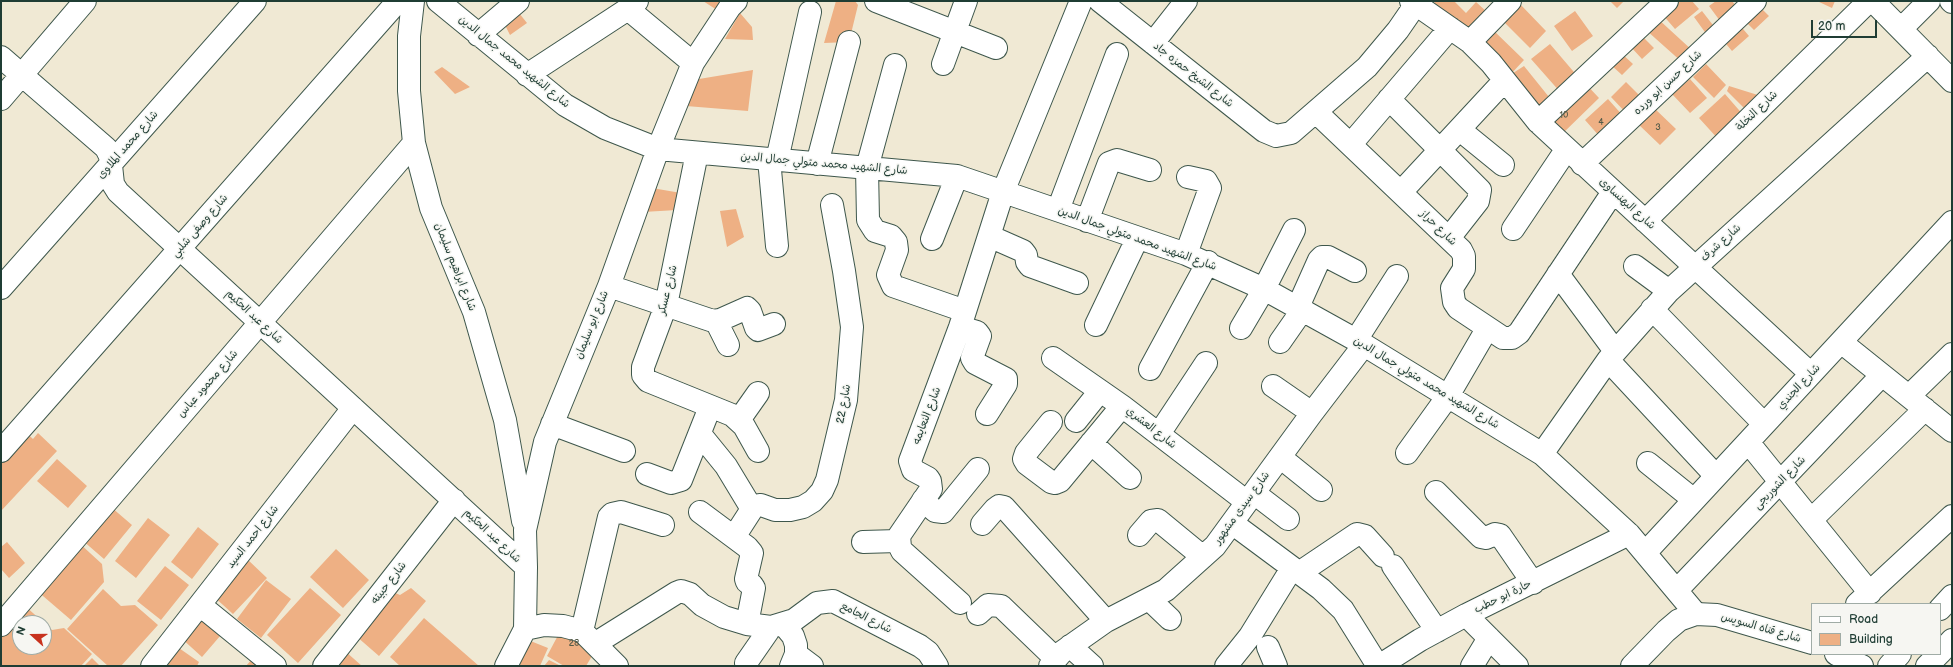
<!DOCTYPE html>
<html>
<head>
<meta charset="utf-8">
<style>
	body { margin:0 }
	#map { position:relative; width:1953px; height:667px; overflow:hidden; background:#f0e9d4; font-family:"Balsamiq Sans",sans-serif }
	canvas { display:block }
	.frame { position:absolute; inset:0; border:2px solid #1f3d34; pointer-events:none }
	.legend { position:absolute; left:1811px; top:603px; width:130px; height:52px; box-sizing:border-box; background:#f6f6f2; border:1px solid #a0aca6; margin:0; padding:5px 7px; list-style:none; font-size:12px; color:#1f3d34 }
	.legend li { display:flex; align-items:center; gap:8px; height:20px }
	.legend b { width:20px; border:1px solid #a0aca6 }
	.north { position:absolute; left:12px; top:615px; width:40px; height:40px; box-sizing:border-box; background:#f6f6f2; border:1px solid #a0aca6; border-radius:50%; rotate:291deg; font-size:11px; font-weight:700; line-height:16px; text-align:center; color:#1f3d34 }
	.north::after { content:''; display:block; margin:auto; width:14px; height:18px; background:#c8321e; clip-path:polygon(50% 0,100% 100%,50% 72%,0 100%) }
	.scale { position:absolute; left:1811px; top:20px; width:66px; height:18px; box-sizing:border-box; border:2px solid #1f3d34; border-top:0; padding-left:5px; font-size:12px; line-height:14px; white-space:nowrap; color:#1f3d34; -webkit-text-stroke:3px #f6f6f2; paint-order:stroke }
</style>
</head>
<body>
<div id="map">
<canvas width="1953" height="667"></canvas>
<div class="frame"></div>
<ul class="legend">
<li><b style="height:5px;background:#fff"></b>Road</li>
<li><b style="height:11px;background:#eeb084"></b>Building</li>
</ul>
<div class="north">N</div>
<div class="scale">20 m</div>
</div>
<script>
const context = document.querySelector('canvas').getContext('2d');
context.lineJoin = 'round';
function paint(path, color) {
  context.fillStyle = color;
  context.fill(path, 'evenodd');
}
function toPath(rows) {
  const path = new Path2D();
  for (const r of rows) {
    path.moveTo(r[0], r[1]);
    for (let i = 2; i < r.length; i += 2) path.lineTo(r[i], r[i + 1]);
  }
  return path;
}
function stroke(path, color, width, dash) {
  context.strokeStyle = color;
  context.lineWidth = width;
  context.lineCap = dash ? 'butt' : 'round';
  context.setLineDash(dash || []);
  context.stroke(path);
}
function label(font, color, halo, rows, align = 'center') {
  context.font = font + ' "Balsamiq Sans","Playpen Sans Arabic",sans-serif';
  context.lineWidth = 3;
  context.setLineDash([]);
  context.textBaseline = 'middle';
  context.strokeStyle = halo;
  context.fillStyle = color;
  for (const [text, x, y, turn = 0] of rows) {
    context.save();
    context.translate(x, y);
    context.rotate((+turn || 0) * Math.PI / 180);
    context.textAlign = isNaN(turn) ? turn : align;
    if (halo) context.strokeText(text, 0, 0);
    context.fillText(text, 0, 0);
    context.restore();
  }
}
paint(toPath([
	[703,1,727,1,717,10],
	[836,1,855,1,858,5,849,42,824,43],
	[1436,1,1454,1,1466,13,1476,2,1487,12,1466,35,1433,4],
	[1610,1,1624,1,1617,8],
	[1678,1,1692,1,1699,9,1675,29,1662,14],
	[1716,1,1732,1,1740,11,1723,25,1709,6],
	[1817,1,1835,1,1832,8],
	[1519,3,1546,31,1530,48,1502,20],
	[1759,6,1769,16,1754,30,1745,21],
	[1575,11,1593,36,1572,51,1554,26],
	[1702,11,1716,29,1707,35,1694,17],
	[519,13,527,23,510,35,504,23],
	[740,13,752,27,753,40,725,39],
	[1657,18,1693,51,1683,63,1646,30],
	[1738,23,1749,36,1732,51,1721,38],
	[1493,30,1524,60,1510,75,1524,66,1553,102,1538,114,1479,45],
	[1641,35,1654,48,1642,59,1630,46],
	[1550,44,1579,78,1561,93,1531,59],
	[1620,52,1633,64,1622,75,1610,64],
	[1706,64,1726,85,1714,98,1693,77],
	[442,67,470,87,455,94,434,72],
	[753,70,748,111,686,106,693,80],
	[1690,79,1707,98,1690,113,1672,94],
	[1583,81,1599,98,1559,137,1543,121],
	[1626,82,1642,98,1627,114,1611,97],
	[1729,86,1761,96,1747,111,1727,91],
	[1725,94,1745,117,1719,140,1699,118],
	[1608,99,1624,117,1601,138,1585,120],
	[1653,107,1676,129,1660,145,1637,123],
	[652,188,681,193,677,210,643,212],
	[736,209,744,237,727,247,720,211],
	[19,426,33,439,38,433,57,451,1,511,1,444],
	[57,459,87,486,68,508,37,481],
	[111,507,132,525,104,559,82,540],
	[148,518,170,535,136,578,115,561],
	[198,527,219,544,192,579,171,562],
	[7,542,25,563,9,578,1,569,1,547],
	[78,542,102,564,104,582,71,620,36,590],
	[336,549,369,580,343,608,310,577],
	[246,558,267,578,233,614,212,595],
	[165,566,189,585,161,620,137,601],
	[266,580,291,599,261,638,237,619],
	[310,588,341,615,298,663,267,635],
	[411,588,426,601,379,656,356,636,393,592,400,595],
	[103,589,121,606,135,605,158,625,121,666,108,666,67,629],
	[212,602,233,621,202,657,180,637],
	[24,605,52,630,64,628,92,654,81,666,1,666,1,631],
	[20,623,44,623,44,647,20,647],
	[424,618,479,666,400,666,390,657],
	[563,626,598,646,586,666,564,666,547,656],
	[523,638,548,648,540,666,511,666],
	[176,646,199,662,197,666,162,666],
	[345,651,362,666,331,666],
	[92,658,100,666,84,666],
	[252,659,259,666,246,666],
	[549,660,561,666,544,666]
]), '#eeb084');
const street = toPath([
	[413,1,409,36,409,91,414,143,431,208,474,312,505,420,523,521],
	[438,1,565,105,605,128,658,149,957,176,1186,254,1264,289,1356,340,1542,454,1629,534,1696,614],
	[876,1,996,48],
	[1100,1,1264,131,1276,136,1291,133,1367,67,1398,30,1418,1],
	[1411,1,1470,42,1491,63,1538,122,1811,374],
	[1873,1,1952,81],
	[628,9,693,63],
	[1901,29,1929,1],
	[478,35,518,1],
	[1470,42,1510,1],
	[1153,43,1186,1],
	[1,57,106,148,110,156,113,184,118,192,526,567],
	[943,64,966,1],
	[895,65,867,168,868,220,875,231,891,236,896,242,897,250,888,275,893,286,965,311],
	[527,75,628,9,637,1],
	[1,99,85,1],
	[1389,99,1480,190,1478,201,1449,238],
	[1316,112,1461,250,1464,256,1464,269,1452,288,1454,302,1458,308,1503,338,1512,338,1519,333,1613,192],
	[1538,122,1667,1],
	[1460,130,1503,165],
	[1351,144,1450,28],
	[697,153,666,305,643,367,643,375,648,381,732,415,744,426,758,451],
	[769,159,777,246],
	[777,160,810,12],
	[817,164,849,42],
	[1582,164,1755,1],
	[1401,192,1504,81],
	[1058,210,1117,54],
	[1087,221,1109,163,1117,160,1150,170],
	[1645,221,1869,1],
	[1513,229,1566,150],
	[989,236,1023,251,1026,255,1027,262,1030,266,1077,283],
	[932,239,957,176],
	[1186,254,1210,188,1206,181,1188,177],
	[1635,266,1669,291],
	[1558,274,1615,351],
	[609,286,713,321,720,320,747,308,750,311,756,328,758,330,774,324],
	[1,288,255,1],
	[1298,307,1319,260,1322,257,1328,257,1355,271],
	[1652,309,1764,424],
	[716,321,728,345],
	[1096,325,1137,239],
	[960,327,977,332,980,336,972,358,975,363,1006,379,1006,384,987,414],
	[1241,328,1264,289,1294,230],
	[1356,340,1397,276],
	[1280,342,1303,309],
	[1841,342,1952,431],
	[1053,358,1122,406,1247,502],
	[1608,360,1716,476],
	[1150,369,1208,262],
	[1273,386,1312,413],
	[1909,396,1952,354],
	[739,420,758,393],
	[1076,421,1100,391],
	[1051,422,1026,453,1024,459,1027,464,1051,482,1055,483,1060,481,1122,406],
	[552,424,624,451],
	[700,434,726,466,752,509],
	[1159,434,1206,363],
	[1748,442,1870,593],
	[1091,443,1130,478],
	[1,451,398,1],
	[1407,453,1448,396,1487,329],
	[1542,454,1608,360,1669,291,1928,56],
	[1280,457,1321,490],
	[1648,463,1694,500],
	[647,474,671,483,681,480,710,407],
	[1436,492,1481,537,1486,538,1495,534,1500,535,1533,583],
	[1254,493,1288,519],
	[923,500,935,511,943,512,978,469],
	[700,512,747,547,752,553,746,579,747,582,752,585,754,588,747,624],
	[1811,520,1925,409],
	[1232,523,1321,589,1343,610,1378,666],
	[982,524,995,509,999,506,1004,507,1106,621],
	[1139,535,1151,521,1158,520,1203,557],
	[734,537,754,506,761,505,775,510,790,510,803,507,813,501,822,491,827,480,846,400,852,327,844,271,832,205],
	[863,542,898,541],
	[1645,553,1952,222],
	[1393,566,1437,631],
	[1299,573,1357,534,1365,536,1383,556],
	[1677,590,1882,375],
	[1149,599,1170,619],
	[960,603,902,551,900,547,899,536,931,489,930,481,928,478,913,470,910,461,960,327,1003,192,1081,1],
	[1857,604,1952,516],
	[200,605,275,666],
	[1940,609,1952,596],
	[978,614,988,605,1001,606,1056,659],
	[1466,615,1517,666],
	[783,624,793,636,796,645,796,654,791,666],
	[1,625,414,143],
	[525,629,544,625,563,626,582,631,617,666],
	[582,631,609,517,612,514,621,512,663,525],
	[596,643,676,593,681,591,690,594,702,605,724,617,747,624,771,627,794,620,817,603,833,601,920,646,928,652,937,666],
	[1070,646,1092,666],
	[1268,647,1276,666],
	[1940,653,1952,640],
	[796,654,812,666],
	[746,663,771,627],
	[152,666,353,408],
	[324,666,454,500],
	[506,666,525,629,526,567,525,530,545,442,609,286,658,149,693,63,730,7,736,1],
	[1050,666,1062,652,1106,621,1166,590,1215,546,1312,413,1364,345],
	[1226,666,1250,636,1292,568],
	[1379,666,1420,640,1466,615,1629,534],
	[1472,666,1489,638],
	[1889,666,1900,654],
	[1927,666,1939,654]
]);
const secondary = toPath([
	[1951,1,1952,2],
	[1836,654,1862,666],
	[1632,666,1666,631,1679,620,1696,614,1717,615,1812,643]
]);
stroke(street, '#3e574c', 24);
stroke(secondary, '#3e574c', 24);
stroke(street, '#fff', 22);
stroke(secondary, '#fff', 22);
label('9px', '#535a48', null, [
	["10",1564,116],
	["4",1601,123],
	["3",1658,128],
	["28",574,644]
]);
label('11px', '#1f3d34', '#f6f6f2', [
	["شارع الشهيد محمد جمال الدين",514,62,39],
	["شارع الشيخ حمزه جاد",1193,75,38],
	["شارع حسن ابو ورده",1668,83,-43],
	["شارع النخلة",1757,111,-44],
	["شارع محمد الملاوى",128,145,-49],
	["شارع الشهيد محمد متولي جمال الدين",824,164,5],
	["شارع البهنساوى",1627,204,42],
	["شارع وصفى شلبي",200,226,-49],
	["شارع حراز",1438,228,44],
	["شارع الشهيد محمد متولي جمال الدين",1137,239,20],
	["شارع شرف",1721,243,-42],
	["شارع ابراهيم سليمان",455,267,68],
	["شارع عسكر",668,290,-76],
	["شارع عبد الحكيم",254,317,43],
	["شارع ابو سليمان",592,325,-68],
	["شارع الشهيد محمد متولي جمال الدين",1426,383,31],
	["شارع محمود عباس",208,384,-49],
	["شارع الجندي",1799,387,-47],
	["شارع 22",844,404,-80],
	["شارع النعايمه",927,416,-69],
	["شارع العشري",1151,428,38],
	["شارع الشوربجى",1780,483,-46],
	["شارع سيدى مشهور",1242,508,-54],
	["شارع عبد الحكيم",492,536,43],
	["شارع احمد السيد",253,537,-52],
	["شارع حبيته",389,583,-52],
	["حارة ابو حطب",1503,597,-26],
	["شارع الجامع",866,618,27],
	["شارع قناه السويس",1761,628,16]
]);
</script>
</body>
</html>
